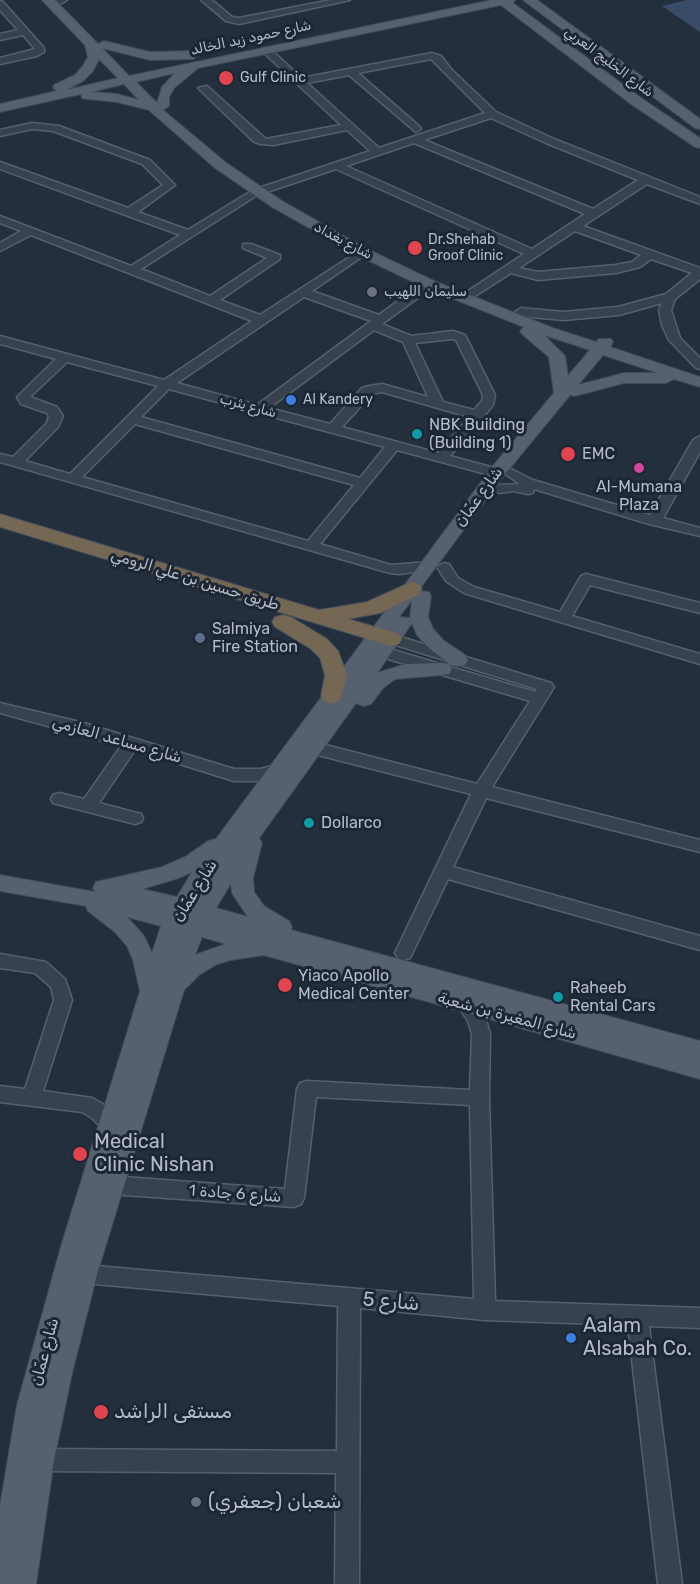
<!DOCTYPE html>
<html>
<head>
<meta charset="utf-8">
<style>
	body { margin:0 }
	canvas { display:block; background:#242f3e }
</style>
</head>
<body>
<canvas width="700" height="1584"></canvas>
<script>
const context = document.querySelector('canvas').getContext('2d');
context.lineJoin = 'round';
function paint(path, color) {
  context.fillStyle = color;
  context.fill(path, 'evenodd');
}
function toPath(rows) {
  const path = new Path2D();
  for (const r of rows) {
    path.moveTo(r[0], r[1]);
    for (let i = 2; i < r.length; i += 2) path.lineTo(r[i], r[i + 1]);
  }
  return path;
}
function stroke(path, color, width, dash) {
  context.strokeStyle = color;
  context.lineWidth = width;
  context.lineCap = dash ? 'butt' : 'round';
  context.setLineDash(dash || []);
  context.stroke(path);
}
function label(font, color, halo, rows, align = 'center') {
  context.font = font + ' Rubik,"Noto Sans Arabic",sans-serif';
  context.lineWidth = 6;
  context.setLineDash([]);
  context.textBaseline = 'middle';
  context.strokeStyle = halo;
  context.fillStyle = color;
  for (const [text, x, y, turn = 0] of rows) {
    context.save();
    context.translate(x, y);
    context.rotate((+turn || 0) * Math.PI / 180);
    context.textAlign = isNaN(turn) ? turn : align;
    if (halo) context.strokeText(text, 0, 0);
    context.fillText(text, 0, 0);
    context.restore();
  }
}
paint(toPath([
	[687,0,700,0,700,32,662,6]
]), '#394c67');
const minor = toPath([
	[56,0,67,0,60,4,56,0],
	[201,0,212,0,232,17,239,18,331,0,350,0,239,24,226,21,201,0],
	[0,1,3,2,44,48,44,52,37,56,0,64,0,58,35,49,23,35,0,40,0,34,18,30,0,10,0,1],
	[263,48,269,48,302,78,432,53,441,56,451,69,496,112,554,139,700,197,700,204,647,184,583,226,700,268,700,279,675,299,671,310,680,338,700,358,700,369,696,368,669,340,662,325,659,310,662,303,619,315,563,320,521,316,515,312,521,308,563,312,618,307,666,294,692,273,651,259,640,267,616,273,538,280,511,273,472,298,468,297,468,291,524,254,336,169,270,191,262,191,262,187,370,151,347,130,273,145,260,144,253,141,198,88,207,86,266,139,341,125,263,52,263,48],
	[431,59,485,113,379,148,307,83,349,75,416,132,421,129,420,127,358,73,431,59],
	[491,118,546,143,638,180,593,209,424,140,491,118],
	[414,143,585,214,532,249,346,166,414,143],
	[575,231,641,255,632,262,616,265,538,272,519,268,575,231],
	[32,123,59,126,150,160,175,185,138,212,188,230,253,190,261,190,262,192,141,269,210,296,267,258,243,248,243,244,251,244,280,255,280,259,220,300,260,315,362,249,368,252,366,254,312,291,379,315,425,281,433,281,433,287,382,324,411,336,453,331,465,335,495,395,493,405,450,456,502,470,504,473,497,477,397,450,320,544,391,565,428,562,433,563,435,566,433,569,400,574,390,573,0,462,0,454,13,457,47,423,49,416,47,413,21,404,17,397,56,359,0,344,0,336,164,380,252,321,31,235,0,251,0,243,21,231,0,223,0,216,131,266,180,235,0,169,0,162,128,208,163,185,142,164,53,131,32,129,0,136,0,130,32,123],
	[304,297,371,321,257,405,177,383,304,297],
	[374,330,403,342,428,397,382,384,369,386,362,388,330,424,269,408,374,330],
	[452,339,456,340,483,395,482,401,474,410,443,402,415,343,452,339],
	[67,362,158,386,70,474,25,461,58,427,63,416,57,407,30,397,67,362],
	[169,389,385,447,360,478,141,417,169,389],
	[382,392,469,417,438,453,342,427,372,394,382,392],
	[135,424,354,485,308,541,82,477,135,424],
	[700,436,700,452,663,518,700,528,700,536,649,524,534,489,533,493,528,494,514,491,499,493,492,489,499,485,520,484,504,473,511,469,533,480,650,515,693,440,700,436],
	[444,563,449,564,458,578,474,587,560,612,581,576,586,574,700,603,700,613,590,585,572,616,700,654,700,664,464,593,446,581,437,567,444,563],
	[391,634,551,683,554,687,492,787,700,840,700,852,486,798,453,867,700,936,700,950,448,879,410,958,404,960,398,958,395,953,471,794,314,754,308,752,306,748,308,744,314,742,477,784,530,701,378,656,375,652,378,648,383,647,535,692,537,689,386,642,383,639,386,636,391,634],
	[0,703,84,723,234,769,260,769,276,765,282,767,284,771,282,775,260,781,234,781,135,750,99,803,141,814,143,818,141,822,135,824,53,803,51,799,53,795,59,793,84,799,121,746,0,713,0,703],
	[0,954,46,962,65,979,72,1000,43,1091,92,1098,106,1106,117,1117,120,1123,117,1129,110,1131,103,1129,92,1118,82,1112,0,1102,0,1086,25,1089,54,1000,51,987,35,973,0,968,0,954],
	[466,998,473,1000,484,1013,490,1034,489,1098,495,1301,700,1308,700,1328,649,1326,682,1584,658,1584,628,1325,485,1320,360,1308,359,1584,335,1584,336,1473,40,1471,32,1468,29,1460,32,1452,40,1449,337,1451,338,1306,84,1283,77,1281,74,1274,77,1267,84,1265,474,1299,470,1105,316,1097,304,1198,301,1204,294,1207,110,1194,103,1191,100,1185,103,1179,110,1176,285,1189,297,1089,300,1083,307,1081,470,1090,472,1034,468,1021,457,1005,459,1000,466,998]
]);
const major = toPath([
	[42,0,55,0,98,44,104,41,150,52,193,51,199,55,193,59,150,60,102,48,129,76,492,0,515,0,513,3,641,98,700,138,700,148,695,147,631,104,501,5,198,68,174,88,169,97,169,106,163,110,225,162,282,201,367,249,434,281,553,328,596,342,599,339,611,339,613,342,610,347,700,377,700,387,674,379,666,383,624,383,575,396,570,395,505,474,418,591,429,592,431,596,428,617,433,629,443,640,465,655,468,660,465,665,458,666,451,665,429,648,417,635,412,623,377,673,406,664,442,663,449,664,452,669,449,674,442,675,395,679,383,688,371,704,364,706,356,703,259,838,262,843,253,878,254,892,264,906,289,921,292,927,291,930,700,1041,700,1079,264,955,231,960,217,964,199,975,184,990,97,1274,72,1373,54,1460,36,1584,0,1584,0,1506,17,1405,62,1243,140,991,133,960,127,946,115,932,88,911,86,906,0,891,0,875,95,892,93,888,96,882,162,867,185,857,208,841,216,839,493,466,554,393,549,357,522,334,520,331,524,327,424,287,357,255,272,207,215,168,149,110,117,102,87,99,82,98,81,94,0,112,0,104,57,91,53,88,54,85,75,75,83,66,88,57,85,45,42,0],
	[99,59,118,78,66,90,83,81,93,71,99,59],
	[175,73,162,87,157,103,136,82,175,73],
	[124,84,139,100,117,94,91,92,124,84],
	[544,335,590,350,568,376,565,356,544,335],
	[603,355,658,373,624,373,578,385,603,355],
	[412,600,410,618,399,617,412,600],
	[192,872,177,897,142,889,176,879,192,872],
	[231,883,232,893,248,917,216,908,231,883],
	[127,917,161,926,152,953,144,936,127,917],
	[202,937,226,944,195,955,202,937],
	[523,0,537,0,700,119,700,129,695,128,523,0]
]);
const highway = toPath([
	[0,514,319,610,367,602,411,582,419,584,422,589,419,594,380,613,348,619,399,634,402,639,399,644,391,646,0,527,0,514],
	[283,615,291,617,327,639,338,651,347,675,340,701,332,704,324,701,321,696,325,675,320,658,311,649,275,627,272,622,275,617,283,615]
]);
stroke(minor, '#565f6c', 3);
stroke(major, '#414a57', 2);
stroke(highway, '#434c59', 2);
paint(minor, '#38414e');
paint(major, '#56606e');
paint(highway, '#746855');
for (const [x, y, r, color] of [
	[226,78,8,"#e0444e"],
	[415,248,8,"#e0444e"],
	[372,292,6,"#6b7280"],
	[291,400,6,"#3f7fe0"],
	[417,434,6,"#0f9aa8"],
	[568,454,8,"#e0444e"],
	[639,468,6,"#d1479c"],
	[200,638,6,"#5c6f8a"],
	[309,823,6,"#0f9aa8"],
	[285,985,8,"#e0444e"],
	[558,997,6,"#0f9aa8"],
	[80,1154,8,"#e0444e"],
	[571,1338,6,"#3f7fe0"],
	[101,1412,8,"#e0444e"],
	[196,1502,6,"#6b7280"]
]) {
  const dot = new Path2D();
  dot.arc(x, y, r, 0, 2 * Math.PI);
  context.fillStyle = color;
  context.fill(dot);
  stroke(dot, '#1d2633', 2);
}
label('14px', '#b4bcc9', '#1d2633', [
	["شارع حمود زيد الخالد",251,38,-12],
	["شارع الخليج العربي",609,62,37],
	["شارع بغداد",343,241,28],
	["شارع يثرب",248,406,15]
]);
label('14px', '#b4bcc9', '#1d2633', [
	["Gulf Clinic",240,78],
	["Dr.Shehab",428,240],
	["Groof Clinic",428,256],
	["سليمان اللهيب",384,292],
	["Al Kandery",303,400]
], 'left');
label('16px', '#b4bcc9', '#1d2633', [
	["NBK Building",429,425],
	["(Building 1)",429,443],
	["EMC",582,454],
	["Al-Mumana",639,487,"center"],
	["Plaza",639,505,"center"],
	["Salmiya",212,629],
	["Fire Station",212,647],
	["Dollarco",321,823],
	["Yiaco Apollo",298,976],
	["Medical Center",298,994],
	["Raheeb",570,988],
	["Rental Cars",570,1006]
], 'left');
label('16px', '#b4bcc9', '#1d2633', [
	["شارع عمّان",479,497,-54],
	["طريق حسين بن علي الرومي",195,580,17],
	["شارع مساعد العازمي",117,740,16],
	["شارع عمّان",195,891,-58],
	["شارع المغيرة بن شعبة",507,1016,15],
	["شارع 6 جادة 1",235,1194,4],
	["شارع عمّان",45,1352,-75]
]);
label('20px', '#b4bcc9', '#1d2633', [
	["Medical",94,1142],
	["Clinic Nishan",94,1165],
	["Aalam",583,1326],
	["Alsabah Co.",583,1349],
	["مستفى الراشد",114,1412],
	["شعبان (جعفري)",208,1502]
], 'left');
label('20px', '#b4bcc9', '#1d2633', [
	["شارع 5",391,1302,5]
]);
</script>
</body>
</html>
